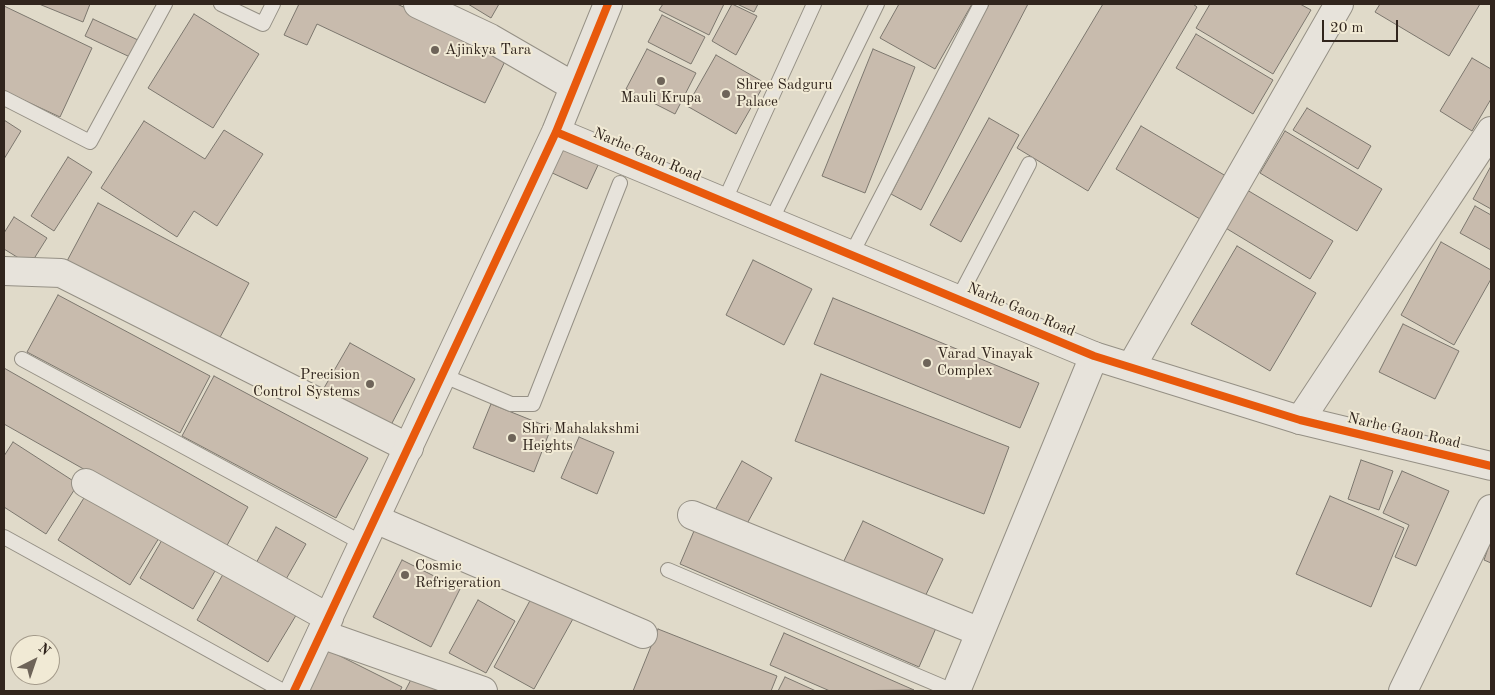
<!DOCTYPE html>
<html>
<head>
<meta charset="utf-8">
<style>
	body { margin:0 }
	#map { position:relative; width:1495px; height:695px; overflow:hidden; background:#e0dac9; font-family:"Old Standard TT",serif }
	canvas { display:block }
	.frame { position:absolute; inset:0; border:5px solid #31251d; pointer-events:none }
	.north { position:absolute; left:10px; top:635px; width:50px; height:50px; box-sizing:border-box; background:#f1ead5; border:1px solid #a49b8b; border-radius:50%; rotate:41deg; font-size:14px; font-weight:700; line-height:20px; text-align:center; color:#31251d }
	.north::after { content:''; display:block; margin:auto; width:18px; height:22px; background:#6e6459; clip-path:polygon(50% 0,100% 100%,50% 72%,0 100%) }
	.scale { position:absolute; left:1322px; top:20px; width:76px; height:22px; box-sizing:border-box; border:2px solid #31251d; border-top:0; padding-left:6px; font-size:15px; line-height:18px; white-space:nowrap; color:#31251d; -webkit-text-stroke:4px #f1ead5; paint-order:stroke }
</style>
</head>
<body>
<div id="map">
<canvas width="1495" height="695"></canvas>
<div class="frame"></div>
<div class="north">N</div>
<div class="scale">20 m</div>
</div>
<script>
const context = document.querySelector('canvas').getContext('2d');
context.lineJoin = 'round';
function paint(path, color) {
  context.fillStyle = color;
  context.fill(path, 'evenodd');
}
function toPath(rows) {
  const path = new Path2D();
  for (const r of rows) {
    path.moveTo(r[0], r[1]);
    for (let i = 2; i < r.length; i += 2) path.lineTo(r[i], r[i + 1]);
  }
  return path;
}
function stroke(path, color, width, dash) {
  context.strokeStyle = color;
  context.lineWidth = width;
  context.lineCap = dash ? 'butt' : 'round';
  context.setLineDash(dash || []);
  context.stroke(path);
}
function label(font, color, halo, rows, align = 'center') {
  context.font = font + ' "Old Standard TT",serif';
  context.lineWidth = 4;
  context.setLineDash([]);
  context.textBaseline = 'middle';
  context.strokeStyle = halo;
  context.fillStyle = color;
  for (const [text, x, y, turn = 0] of rows) {
    context.save();
    context.translate(x, y);
    context.rotate((+turn || 0) * Math.PI / 180);
    context.textAlign = isNaN(turn) ? turn : align;
    if (halo) context.strokeText(text, 0, 0);
    context.fillText(text, 0, 0);
    context.restore();
  }
}
const building = toPath([
	[39,4,90,4,83,22,39,4],
	[299,4,397,4,508,55,485,103,317,24,307,45,284,35,299,4],
	[468,4,499,4,491,18,468,4],
	[663,4,724,4,709,35,659,10,663,4],
	[732,4,757,16,736,55,712,41,732,4],
	[737,4,758,4,754,12,737,4],
	[899,4,972,4,935,69,880,38,899,4],
	[989,4,1028,4,921,210,891,194,989,4],
	[1103,4,1193,4,1197,7,1088,191,1017,148,1103,4],
	[1210,4,1300,4,1311,10,1273,74,1196,28,1210,4],
	[1380,4,1480,4,1449,56,1375,12,1380,4],
	[4,6,92,48,60,117,4,91,4,6],
	[194,14,259,54,213,128,148,88,194,14],
	[662,15,705,37,691,64,648,42,662,15],
	[93,19,138,40,130,57,85,36,93,19],
	[1196,34,1273,80,1253,114,1176,68,1196,34],
	[647,49,696,73,675,114,626,89,647,49],
	[873,49,915,67,865,193,822,176,873,49],
	[716,55,765,83,736,134,687,106,716,55],
	[1472,58,1491,69,1491,99,1472,131,1440,111,1472,58],
	[1307,108,1371,146,1358,169,1293,130,1307,108],
	[989,118,1019,135,961,242,930,225,989,118],
	[4,120,21,131,4,159,4,120],
	[144,121,205,159,224,130,263,154,217,226,194,211,177,237,101,188,144,121],
	[1141,126,1231,179,1205,222,1116,169,1141,126],
	[1285,131,1382,189,1357,231,1260,173,1285,131],
	[559,146,599,163,587,189,548,171,559,146],
	[68,157,92,172,54,231,31,216,68,157],
	[1491,166,1491,209,1473,199,1491,166],
	[1247,190,1333,241,1310,279,1224,227,1247,190],
	[98,203,249,283,218,341,67,261,98,203],
	[1475,206,1491,215,1491,250,1460,233,1475,206],
	[14,217,47,238,30,265,4,249,4,233,14,217],
	[1441,242,1491,270,1491,279,1454,345,1401,315,1441,242],
	[1237,246,1316,293,1270,371,1191,324,1237,246],
	[753,260,812,289,784,345,726,315,753,260],
	[58,295,210,376,180,433,27,352,58,295],
	[833,298,1039,383,1020,428,814,344,833,298],
	[1403,324,1459,351,1435,399,1379,372,1403,324],
	[350,343,415,379,391,425,324,388,350,343],
	[4,368,248,507,225,549,4,424,4,368],
	[821,374,1009,447,984,514,795,441,821,374],
	[214,376,368,458,336,518,182,436,214,376],
	[491,404,551,428,534,472,473,448,491,404],
	[579,437,614,452,597,494,561,478,579,437],
	[13,442,78,484,46,534,4,507,4,456,13,442],
	[1361,460,1393,471,1379,510,1348,499,1361,460],
	[742,461,772,478,743,531,713,514,742,461],
	[1402,471,1449,491,1416,566,1395,557,1409,525,1383,513,1402,471],
	[87,493,159,538,130,585,58,540,87,493],
	[1330,496,1404,528,1371,607,1296,574,1330,496],
	[863,521,943,559,922,603,842,565,863,521],
	[697,524,936,628,919,667,680,564,697,524],
	[276,527,306,544,285,581,255,565,276,527],
	[162,540,215,571,193,609,140,578,162,540],
	[1491,540,1491,563,1484,560,1491,540],
	[402,560,460,589,431,647,373,617,402,560],
	[226,569,298,612,268,662,197,620,226,569],
	[533,595,574,617,534,689,494,667,533,595],
	[478,600,515,621,486,673,449,653,478,600],
	[658,629,777,676,771,691,633,691,658,629],
	[784,633,914,690,830,691,770,665,784,633],
	[326,649,402,687,400,691,305,691,326,649],
	[416,670,459,691,405,691,416,670],
	[785,677,816,691,778,691,785,677]
]);
paint(building, '#c8bbad');
stroke(building, '#7c776e', 1);
const service = toPath([
	[221,4,263,24,273,4],
	[4,98,90,142,165,4],
	[724,202,814,4],
	[771,221,877,4],
	[851,255,981,4],
	[958,299,1029,164],
	[22,359,362,543],
	[442,375,511,404,533,404,620,183],
	[4,537,283,691],
	[668,570,953,691]
]);
const minor = toPath([
	[4,271,61,273,409,448],
	[1131,367,1339,4],
	[1300,420,1491,131],
	[86,483,329,618],
	[692,515,980,632],
	[375,519,643,634],
	[321,634,483,691],
	[956,691,1094,356],
	[1403,691,1491,509]
]);
const tertiary = toPath([
	[418,4,490,38,573,86],
	[556,132,1094,356,1300,420,1491,466],
	[294,691,556,132,608,4]
]);
stroke(service, '#959085', 16);
stroke(minor, '#959085', 30);
stroke(tertiary, '#959085', 30);
stroke(service, '#e7e3db', 14);
stroke(minor, '#e7e3db', 28);
stroke(tertiary, '#e7e3db', 28);
stroke(toPath([
	[556,132,1094,356,1300,420,1491,466],
	[294,691,556,132,608,4]
]), '#e8590c', 8);
for (const [x, y, r, color] of [
	[435,50,5,"#6e6459"],
	[661,81,5,"#6e6459"],
	[726,94,5,"#6e6459"],
	[927,363,5,"#6e6459"],
	[370,384,5,"#6e6459"],
	[512,438,5,"#6e6459"],
	[405,575,5,"#6e6459"]
]) {
  const dot = new Path2D();
  dot.arc(x, y, r, 0, 2 * Math.PI);
  context.fillStyle = color;
  context.fill(dot);
  stroke(dot, '#f1ead5', 2);
}
label('15px', '#31251d', '#f1ead5', [
	["Ajinkya Tara",445,50],
	["Shree Sadguru",736,85],
	["Palace",736,102],
	["Mauli Krupa",661,98,"center"],
	["Varad Vinayak",937,354],
	["Complex",937,371],
	["Precision",360,375,"right"],
	["Control Systems",360,392,"right"],
	["Shri Mahalakshmi",522,429],
	["Heights",522,446],
	["Cosmic",415,566],
	["Refrigeration",415,583]
], 'left');
label('15px', '#31251d', '#f1ead5', [
	["Narhe Gaon Road",647,155,23],
	["Narhe Gaon Road",1021,310,23],
	["Narhe Gaon Road",1404,431,13]
]);
</script>
</body>
</html>
